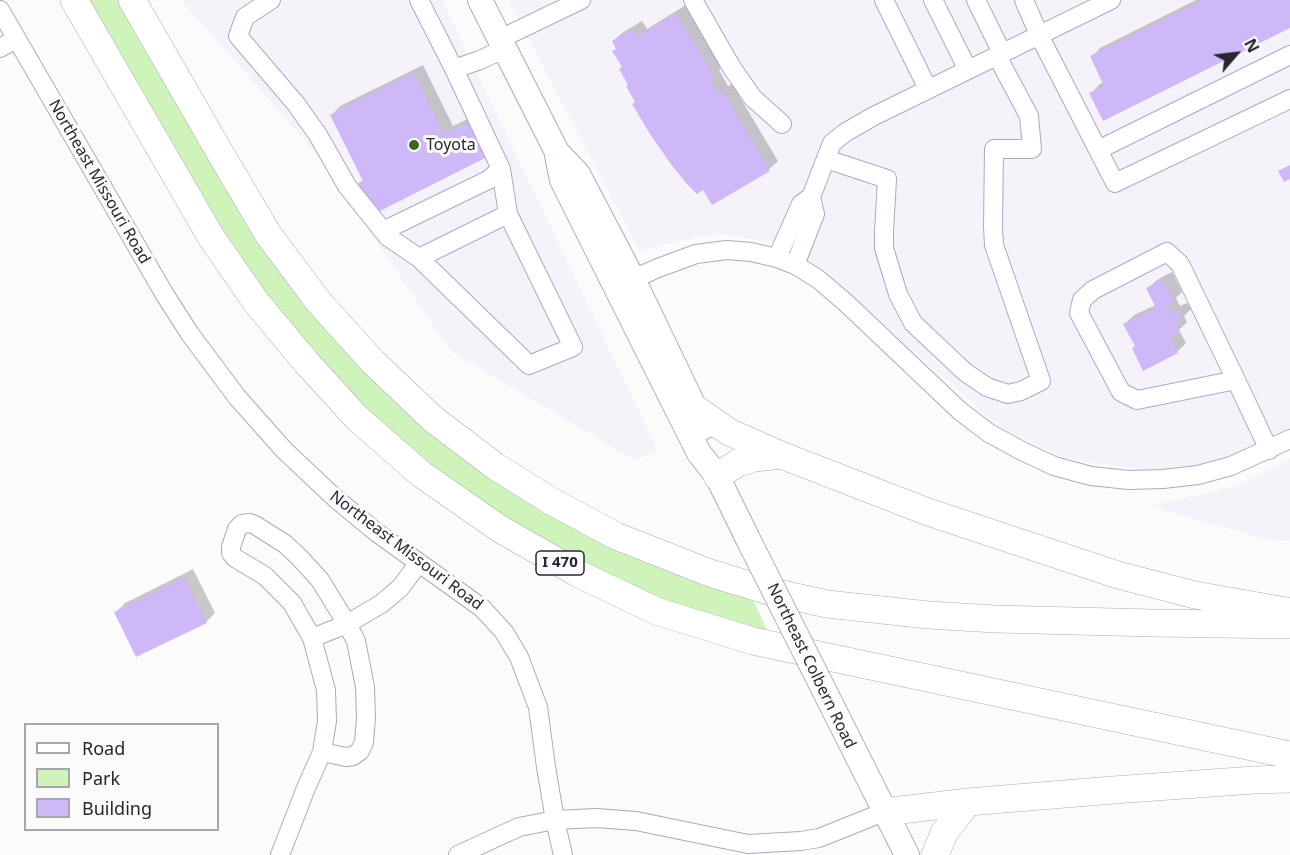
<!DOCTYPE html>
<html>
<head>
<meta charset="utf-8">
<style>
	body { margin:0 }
	#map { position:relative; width:1290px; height:855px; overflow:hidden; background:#fbfbfb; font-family:"Noto Sans",sans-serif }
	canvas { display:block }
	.legend { position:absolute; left:24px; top:723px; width:195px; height:108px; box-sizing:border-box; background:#fbfbfb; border:2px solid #a7a6aa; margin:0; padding:8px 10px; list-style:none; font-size:18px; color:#292630 }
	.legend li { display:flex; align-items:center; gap:12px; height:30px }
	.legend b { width:30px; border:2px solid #a7a6aa }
	.north { position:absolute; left:1206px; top:24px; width:60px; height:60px; -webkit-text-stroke:4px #fbfbfb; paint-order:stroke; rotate:62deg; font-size:16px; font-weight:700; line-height:24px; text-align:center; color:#292630 }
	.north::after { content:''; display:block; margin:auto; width:21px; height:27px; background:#292630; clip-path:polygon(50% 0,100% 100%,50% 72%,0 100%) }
</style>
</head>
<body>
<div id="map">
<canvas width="1290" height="855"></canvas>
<ul class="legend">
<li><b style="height:8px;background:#fff"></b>Road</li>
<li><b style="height:16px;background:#cef4b9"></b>Park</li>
<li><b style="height:16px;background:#ceb8f8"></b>Building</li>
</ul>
<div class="north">N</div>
</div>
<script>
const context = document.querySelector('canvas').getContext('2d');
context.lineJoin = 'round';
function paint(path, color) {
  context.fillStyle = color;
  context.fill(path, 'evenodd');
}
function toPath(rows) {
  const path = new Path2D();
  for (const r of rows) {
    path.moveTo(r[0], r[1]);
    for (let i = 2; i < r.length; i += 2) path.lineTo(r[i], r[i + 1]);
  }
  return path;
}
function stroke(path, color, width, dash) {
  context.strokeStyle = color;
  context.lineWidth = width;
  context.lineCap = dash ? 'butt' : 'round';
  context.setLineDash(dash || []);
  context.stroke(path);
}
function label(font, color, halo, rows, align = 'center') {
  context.font = font + ' "Noto Sans",sans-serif';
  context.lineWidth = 6;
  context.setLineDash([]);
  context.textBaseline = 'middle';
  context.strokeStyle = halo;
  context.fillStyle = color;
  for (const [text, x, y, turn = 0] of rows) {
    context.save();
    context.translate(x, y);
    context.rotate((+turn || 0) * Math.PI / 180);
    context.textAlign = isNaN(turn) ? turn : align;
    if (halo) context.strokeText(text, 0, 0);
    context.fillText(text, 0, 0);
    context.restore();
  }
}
paint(toPath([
	[181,0,442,0,658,451,634,460,451,351,315,152],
	[508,0,1290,0,1290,429,1235,457,1164,474,1066,458,1000,427,832,279,772,242,718,234,664,244,640,252],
	[1290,459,1290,541,1269,540,1149,506,1236,486]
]), '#f5f2fa');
paint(toPath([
	[82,0,122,0,228,186,470,460,751,595,770,637,639,592,459,493,339,389,219,235]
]), '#cef4b9');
paint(toPath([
	[1196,0,1290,0,1290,26,1091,93,1100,84,1104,82,1092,57,1100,48],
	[686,5,722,66,719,70,728,86,732,84,778,161,769,169,704,188,637,101,617,48,613,41,622,33,642,21,647,29],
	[423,65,453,126,480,113,497,146,360,183,364,179,332,115,340,106],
	[1172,272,1182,292,1176,298,1180,306,1187,303,1191,309,1184,316,1187,322,1179,330,1186,343,1177,352,1136,346,1125,324,1134,315,1156,305,1148,288,1157,280],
	[193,569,215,613,206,622,116,612,125,603]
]), '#0003');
paint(toPath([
	[1203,0,1290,0,1290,28,1103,121,1089,93,1104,86,1090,56],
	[676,13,714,76,710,79,719,94,723,91,770,171,712,205,703,190,697,194,687,184,670,163,650,134,632,104,635,102,626,86,628,85,619,69,622,67,612,51,616,49,612,41,633,29,637,36],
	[414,73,444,134,471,121,489,156,374,214,358,183,363,181,330,115],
	[1290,165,1290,179,1284,182,1278,171],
	[1163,280,1174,302,1167,305,1171,314,1178,311,1183,319,1175,323,1179,332,1170,337,1178,353,1143,371,1132,348,1135,346,1123,324,1156,308,1146,288],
	[184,577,207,623,136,657,114,612]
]), '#ceb8f8');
const minor = toPath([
	[271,0,245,17,238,36,296,104,318,135,347,186,388,237,419,258,529,365,573,347,508,214,501,169,454,69],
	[419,0,454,69,480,60,504,49],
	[693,0,732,68,753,98,782,124],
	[884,0,928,89],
	[933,0,968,70],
	[976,0,1002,53],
	[1024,0,1039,35,1115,183,1290,99],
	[0,10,165,295,190,334,237,397,284,450,335,498,376,532,482,608,504,632,519,657,538,707,546,767,555,820,563,855],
	[500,39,581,0],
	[0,48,16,39],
	[1098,150,1290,55],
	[826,159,887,179,884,232,884,248,898,294,913,323,965,372,987,387,1008,394,1021,391,1041,381,994,245,993,226,994,149,1032,149,1029,116,997,56],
	[383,231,488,180,501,169],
	[419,258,508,214],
	[777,258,801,204,811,197,832,143,846,132,874,116,1111,0],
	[795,265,815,214,811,197],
	[633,279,658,268,696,254,727,250,751,252,777,258,797,266,818,279,845,302,960,411,989,433,1022,451,1054,466,1091,476,1129,480,1163,479,1198,475,1231,466,1290,439],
	[1236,380,1137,400,1121,392,1079,313,1082,300,1093,290,1167,252,1180,264,1236,380,1269,450],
	[312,638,326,690,327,721,322,752,346,757,353,756,360,751,364,742,366,718,365,687,356,641,347,624,320,580,299,557,285,544,255,525,250,523,242,524,237,529,231,547,231,553,235,558,265,576,292,603,312,638,347,624,381,604,400,588,419,563],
	[280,855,306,788,322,752],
	[458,855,519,827,555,820,596,818,636,821,748,844,801,841,819,838,884,812]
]);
const major = toPath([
	[480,0,556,150,562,180,699,453,717,476,746,535],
	[557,152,578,174,633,279,704,427],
	[835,712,907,855]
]);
const highway = toPath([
	[74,0,211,237,256,302,306,362,357,418,421,474,500,529,579,574,656,611,753,641,1290,755],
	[132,0,219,151,268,234,318,301,373,362,433,419,495,466,551,501,616,536,710,573,769,591,827,604,928,615,996,619,1152,623,1290,625],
	[696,409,729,432,781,455,928,512,1118,575,1195,595,1286,611],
	[717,476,738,463,754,458,781,455],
	[884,812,968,802,1113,790,1254,780,1290,779],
	[935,855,944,833,968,802]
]);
stroke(minor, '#b0a7c2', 20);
stroke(major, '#b0a7c2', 26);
stroke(highway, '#b0a7c2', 28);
stroke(minor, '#fff', 18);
stroke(major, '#fff', 24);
stroke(highway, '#fff', 27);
const majorBridge = toPath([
	[746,535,835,712]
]);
stroke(majorBridge, '#b0a7c2', 26, []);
stroke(majorBridge, '#fff', 24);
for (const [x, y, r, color] of [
	[414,145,6,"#3d6520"]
]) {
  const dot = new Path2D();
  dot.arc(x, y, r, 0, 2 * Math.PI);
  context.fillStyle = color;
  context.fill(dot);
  stroke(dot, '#fbfbfb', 2);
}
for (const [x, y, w] of [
	[560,563,48]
]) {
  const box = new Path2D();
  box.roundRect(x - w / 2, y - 12, w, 24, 4.5);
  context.fillStyle = '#fbfbfb';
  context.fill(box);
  stroke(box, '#292630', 1.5);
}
label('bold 15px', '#292630', null, [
	["I 470",560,563]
]);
label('16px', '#292630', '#fbfbfb', [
	["Toyota",426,145]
], 'left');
label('16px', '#292630', '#fbfbfb', [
	["Northeast Missouri Road",99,182,60],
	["Northeast Missouri Road",406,551,37],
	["Northeast Colbern Road",811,666,64]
]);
</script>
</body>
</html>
